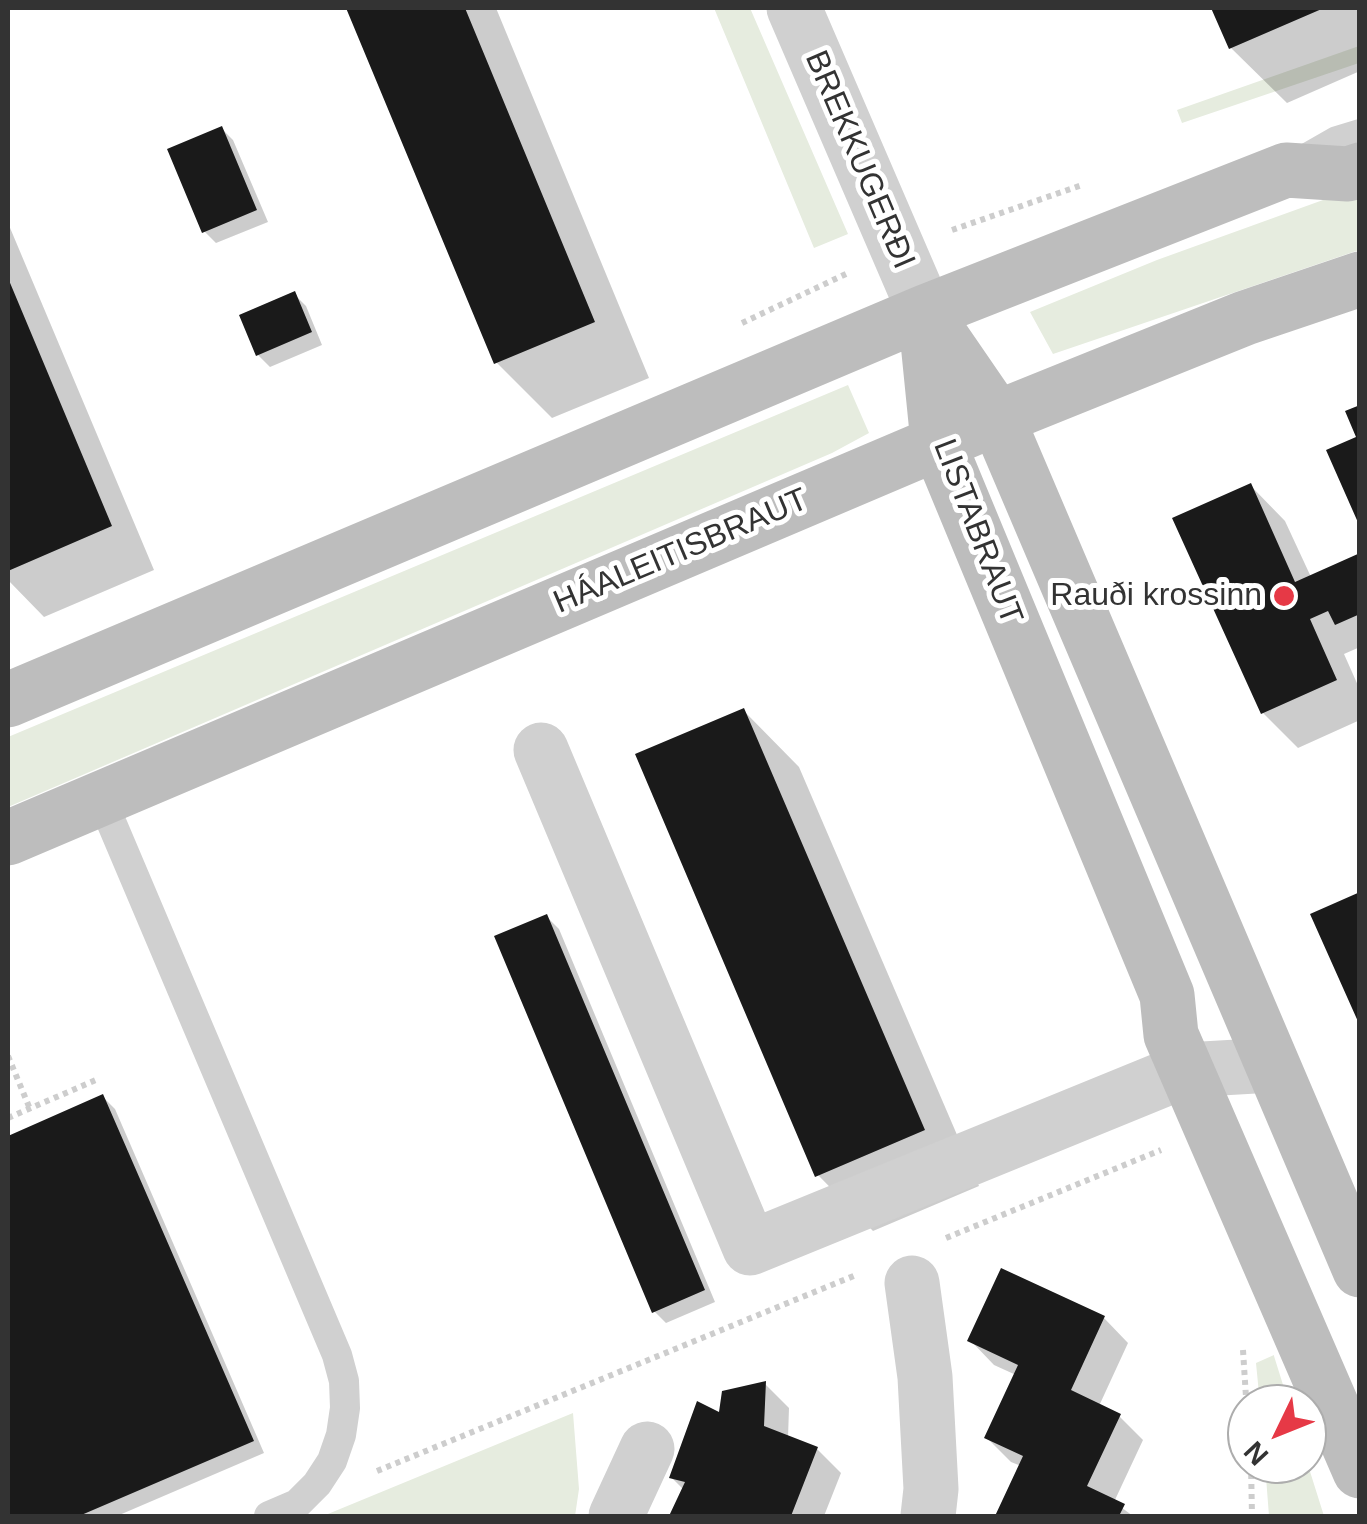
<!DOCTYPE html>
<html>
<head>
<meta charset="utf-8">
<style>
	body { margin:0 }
	#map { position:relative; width:1367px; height:1524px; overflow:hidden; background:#fff; font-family:Helvetica,sans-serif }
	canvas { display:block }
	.frame { position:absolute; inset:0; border:10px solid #333; pointer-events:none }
	.north { position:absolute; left:1227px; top:1384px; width:100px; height:100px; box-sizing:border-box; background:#fff; border:2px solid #adadad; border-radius:50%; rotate:227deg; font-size:28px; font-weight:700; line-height:40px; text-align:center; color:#333 }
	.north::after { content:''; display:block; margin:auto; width:35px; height:45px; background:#e63946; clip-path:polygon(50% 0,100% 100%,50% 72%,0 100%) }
</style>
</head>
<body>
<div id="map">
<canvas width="1367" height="1524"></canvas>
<div class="frame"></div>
<div class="north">N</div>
</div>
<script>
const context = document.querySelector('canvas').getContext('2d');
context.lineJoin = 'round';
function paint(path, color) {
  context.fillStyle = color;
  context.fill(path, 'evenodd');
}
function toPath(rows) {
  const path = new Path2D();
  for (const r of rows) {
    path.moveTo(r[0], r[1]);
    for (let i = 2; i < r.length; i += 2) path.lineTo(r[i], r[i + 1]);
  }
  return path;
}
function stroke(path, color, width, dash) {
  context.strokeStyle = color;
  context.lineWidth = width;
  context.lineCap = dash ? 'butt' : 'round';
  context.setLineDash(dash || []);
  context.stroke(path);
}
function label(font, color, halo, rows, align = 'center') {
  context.font = font + ' Helvetica,sans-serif';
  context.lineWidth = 10;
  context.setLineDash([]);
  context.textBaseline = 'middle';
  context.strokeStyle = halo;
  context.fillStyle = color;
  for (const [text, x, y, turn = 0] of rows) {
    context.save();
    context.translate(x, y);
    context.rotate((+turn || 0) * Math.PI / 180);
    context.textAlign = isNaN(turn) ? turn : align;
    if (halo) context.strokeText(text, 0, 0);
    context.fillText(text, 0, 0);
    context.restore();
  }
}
paint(toPath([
	[714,8,750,8,848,234,814,248],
	[1359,46,1359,63,1182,123,1177,110],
	[1359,187,1359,250,1053,354,1030,312,1157,260],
	[848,385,869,433,832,453,8,807,8,737],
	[1274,1355,1274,1356,1289,1404,1260,1404,1256,1363],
	[573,1413,579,1489,575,1516,323,1516],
	[1307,1462,1324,1516,1269,1516,1265,1464]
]), '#e6ecdf');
paint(toPath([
	[349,8,496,8,649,378,552,418,496,362],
	[1214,8,1360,8,1360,71,1287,103,1231,48],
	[221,128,233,140,268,222,216,243,205,232],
	[8,223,154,570,44,617,8,580],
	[294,294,306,306,322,345,270,367,258,355],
	[1250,485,1285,521,1311,577,1360,555,1360,647,1344,654,1360,690,1360,720,1298,748,1263,713],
	[744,711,799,767,979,1186,873,1231,818,1175],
	[547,917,559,929,715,1302,666,1323,654,1311],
	[103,1097,115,1109,264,1453,117,1516,8,1516,8,1138],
	[1104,1318,1128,1343,1099,1406,1119,1416,1143,1440,1114,1502,1133,1516,997,1516,1021,1466,1011,1462,987,1438,1016,1375,994,1365,970,1340],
	[765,1384,789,1408,788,1438,817,1449,841,1473,824,1516,672,1516,684,1490,671,1477,721,1416]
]), '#0003');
paint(toPath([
	[346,8,465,8,595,322,494,364],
	[1211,8,1324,8,1229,49],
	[222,126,257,210,202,233,167,149],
	[8,278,112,526,8,571],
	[295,291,312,332,256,356,239,315],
	[1360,405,1360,527,1326,450,1356,437,1345,411],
	[1251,483,1295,582,1360,553,1360,614,1335,625,1328,611,1310,619,1337,680,1261,714,1172,518],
	[744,708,925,1130,815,1177,635,754],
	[1360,892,1360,1026,1310,914],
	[547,914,705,1290,652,1313,494,936],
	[103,1094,254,1441,79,1516,8,1516,8,1136],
	[1001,1268,1105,1316,1071,1390,1121,1414,1087,1486,1125,1504,1119,1516,995,1516,1023,1456,984,1438,1018,1365,967,1341],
	[766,1381,764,1426,818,1447,791,1516,669,1516,685,1482,669,1478,697,1401,719,1412,722,1391]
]), '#1a1a1a');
stroke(toPath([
	[952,230,1082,185],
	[742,323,848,273],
	[8,1056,30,1109],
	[8,1118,98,1079],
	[946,1238,1161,1150],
	[1243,1350,1247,1413],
	[1251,1464,1252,1516],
	[377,1471,856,1275]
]), '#cdcdcd', 6, [5, 5]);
stroke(toPath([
	[1295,165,1337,141,1360,134],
	[101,798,337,1355,344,1381,345,1408,341,1435,332,1461,317,1484,297,1504,269,1516]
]), '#d0d0d0', 30);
stroke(toPath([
	[794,8,925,312],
	[541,750,750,1248,1186,1070,1272,1065],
	[912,1283,925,1377,931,1489,928,1516],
	[616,1516,647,1449]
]), '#d0d0d0', 55);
stroke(toPath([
	[925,312,938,442,1167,995,1171,1035,1360,1471],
	[929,319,997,418,1360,1270],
	[8,700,925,312,1286,170,1348,174,1360,170],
	[8,838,997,418,1245,318,1360,279]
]), '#bdbdbd', 55);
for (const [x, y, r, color] of [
	[1284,596,12,"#e63946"]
]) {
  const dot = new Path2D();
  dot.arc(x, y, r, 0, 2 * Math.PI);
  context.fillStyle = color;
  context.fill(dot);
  stroke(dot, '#fff', 4);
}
label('32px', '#333', '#fff', [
	["BREKKUGERÐI",859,160,67],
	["LISTABRAUT",977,532,69],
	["HÁALEITISBRAUT",681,552,-23]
]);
label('32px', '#333', '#fff', [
	["Rauði krossinn",1262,596]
], 'right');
</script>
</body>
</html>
